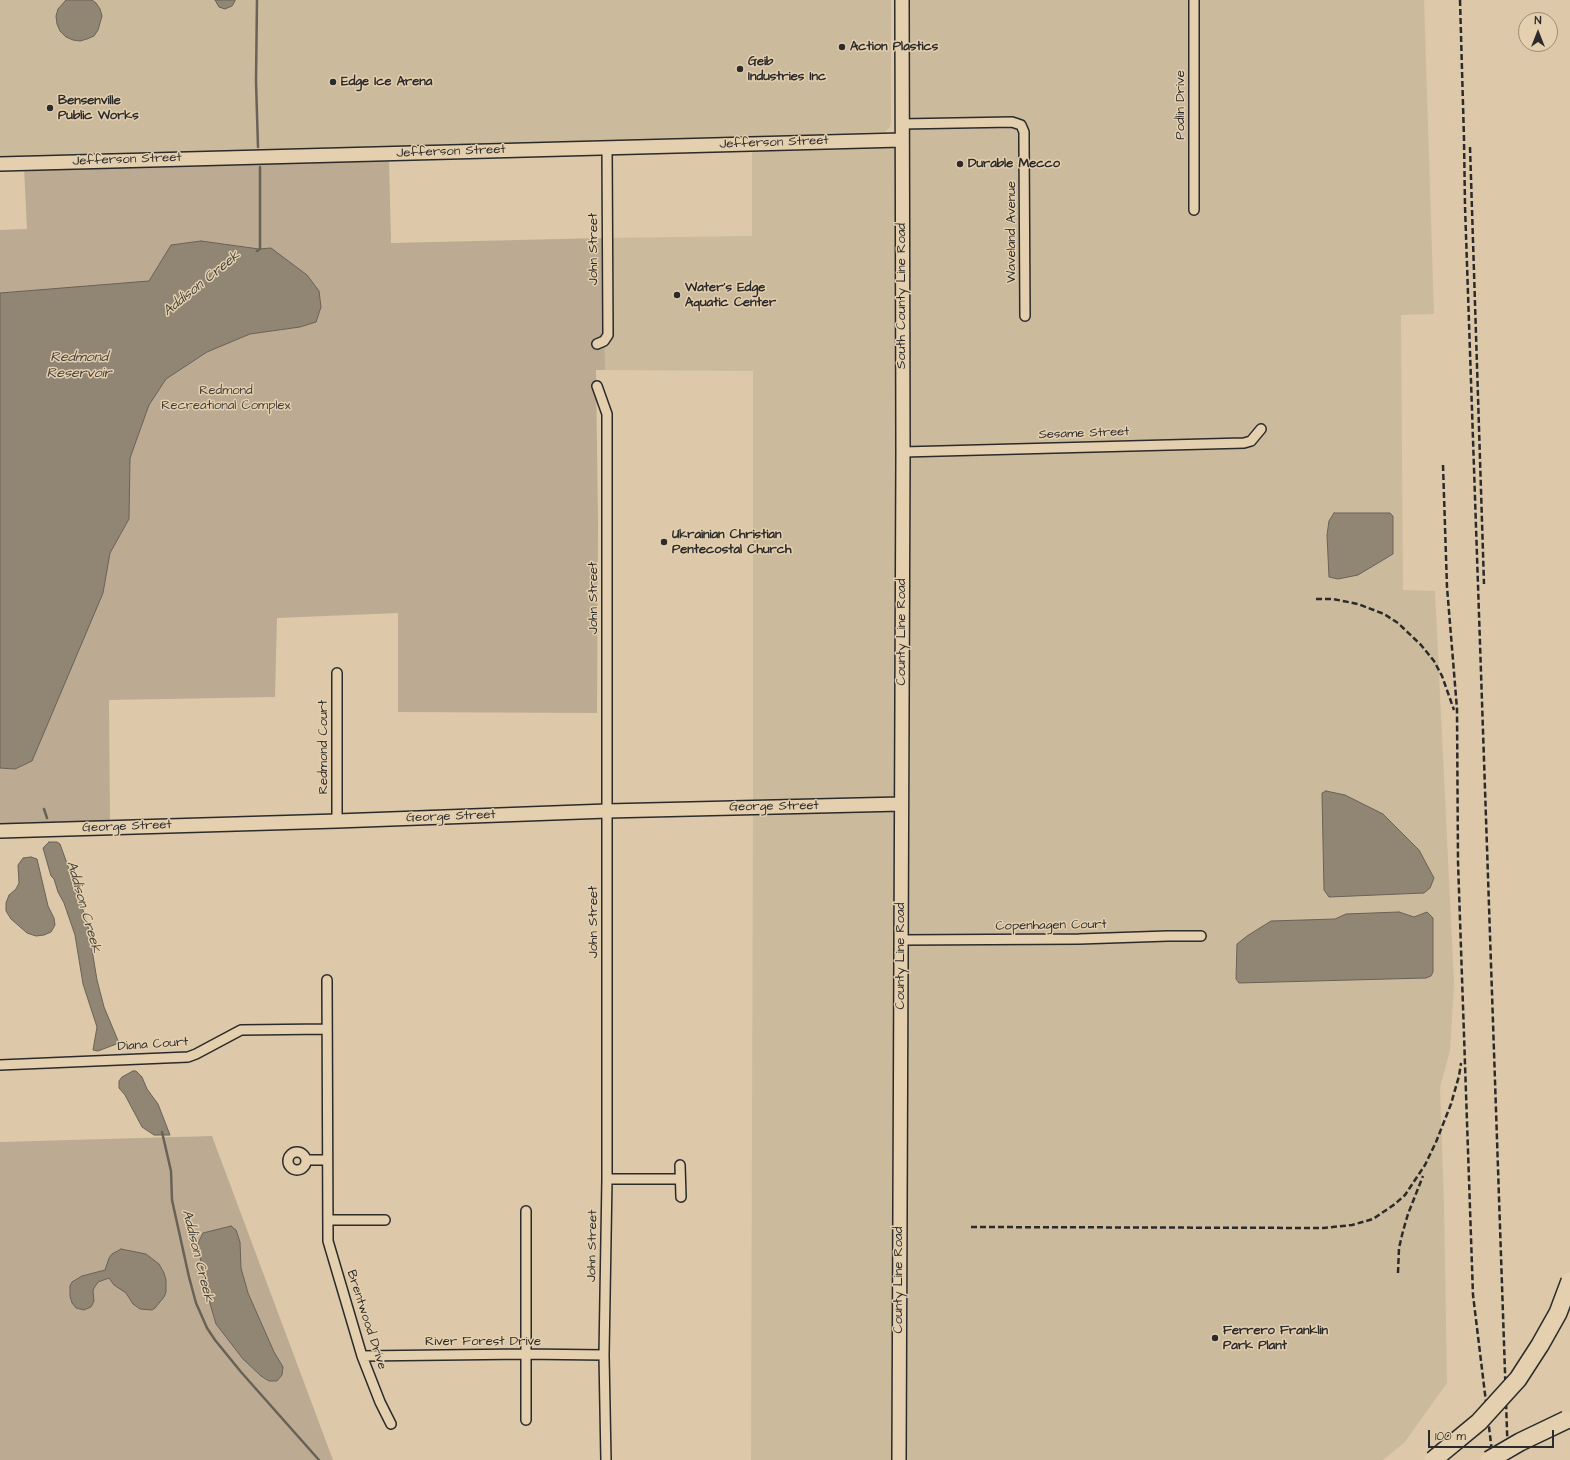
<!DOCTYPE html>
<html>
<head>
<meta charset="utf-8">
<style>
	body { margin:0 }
	#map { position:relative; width:1570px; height:1460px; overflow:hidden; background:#ddc8a9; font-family:"Architects Daughter",sans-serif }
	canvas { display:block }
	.north { position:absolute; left:1518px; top:12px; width:40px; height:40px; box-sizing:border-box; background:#e4cfae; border:1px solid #9a8d7a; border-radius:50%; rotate:0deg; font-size:11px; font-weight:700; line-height:16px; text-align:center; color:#2b2b2b }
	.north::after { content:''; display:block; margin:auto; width:14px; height:18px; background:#2b2b2b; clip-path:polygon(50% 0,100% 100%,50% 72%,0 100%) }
	.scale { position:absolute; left:1428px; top:1430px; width:126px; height:18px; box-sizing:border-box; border:2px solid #2b2b2b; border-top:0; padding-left:5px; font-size:12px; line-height:14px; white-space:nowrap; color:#2b2b2b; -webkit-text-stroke:3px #e4cfae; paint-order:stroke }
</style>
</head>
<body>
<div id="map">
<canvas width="1570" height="1460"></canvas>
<div class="north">N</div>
<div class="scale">100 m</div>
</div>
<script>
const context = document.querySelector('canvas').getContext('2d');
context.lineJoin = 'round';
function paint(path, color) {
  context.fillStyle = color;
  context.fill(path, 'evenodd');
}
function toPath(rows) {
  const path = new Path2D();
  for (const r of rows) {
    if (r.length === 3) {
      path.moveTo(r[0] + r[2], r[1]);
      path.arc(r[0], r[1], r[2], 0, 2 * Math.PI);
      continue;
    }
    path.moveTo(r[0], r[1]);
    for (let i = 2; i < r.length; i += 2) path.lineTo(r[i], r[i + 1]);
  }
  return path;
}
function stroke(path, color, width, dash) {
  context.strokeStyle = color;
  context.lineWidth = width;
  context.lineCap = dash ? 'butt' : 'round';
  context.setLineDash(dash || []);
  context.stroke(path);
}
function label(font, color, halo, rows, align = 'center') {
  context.font = font + ' "Architects Daughter",sans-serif';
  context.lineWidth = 3;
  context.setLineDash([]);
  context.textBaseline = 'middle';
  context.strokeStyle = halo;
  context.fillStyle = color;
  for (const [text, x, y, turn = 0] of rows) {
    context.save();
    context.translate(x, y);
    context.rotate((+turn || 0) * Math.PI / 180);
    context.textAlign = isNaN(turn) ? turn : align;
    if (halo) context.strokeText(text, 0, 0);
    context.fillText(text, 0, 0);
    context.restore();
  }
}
paint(toPath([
	[0,0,891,0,891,122,890,127,885,132,264,151,0,161],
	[907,0,1424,0,1434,314,1401,315,1403,590,1435,591,1454,983,1450,1051,1440,1087,1444,1206,1447,1383,1404,1443,1383,1460,902,1460],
	[897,142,896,802,753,804,753,371,605,370,604,238,752,236,752,148],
	[896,808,895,1460,751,1460,753,811]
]), '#ccba9d');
paint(toPath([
	[389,161,391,243,604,238,605,370,596,370,598,524,597,713,398,712,398,613,277,618,275,697,109,700,110,824,0,827,0,230,27,229,24,167],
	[212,1136,333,1460,0,1460,0,1142]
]), '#bcab92');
const water = toPath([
	[66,0,92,0,96,3,100,9,102,16,98,30,94,36,87,39,80,41,73,40,66,37,60,31,57,24,56,16,58,9,66,0],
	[215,0,235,0,235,1,232,6,225,9,219,7,215,0],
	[201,241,259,249,271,248,307,275,319,291,321,307,316,322,300,327,250,334,207,352,166,379,149,405,130,458,129,519,110,553,103,593,32,761,15,769,0,768,0,293,149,281,171,245,201,241],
	[1334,513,1390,513,1393,516,1393,554,1358,575,1338,579,1329,577,1327,535,1329,521,1334,513],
	[1326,791,1345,795,1383,814,1419,850,1434,878,1430,888,1424,893,1329,897,1324,890,1322,793,1326,791],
	[49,842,57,842,60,844,78,894,88,926,97,980,104,1007,119,1043,98,1051,93,1050,97,1027,83,984,75,935,64,903,58,892,54,879,51,876,43,848,49,842],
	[31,857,37,859,48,906,54,918,55,925,51,932,44,935,36,936,27,933,11,919,6,911,6,903,9,895,16,889,19,883,18,865,23,858,31,857],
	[1399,912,1414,917,1427,912,1433,918,1433,972,1431,976,1426,978,1239,983,1236,979,1237,944,1247,936,1271,921,1335,919,1346,914,1399,912],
	[133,1071,136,1071,142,1077,147,1089,158,1104,170,1135,154,1135,142,1127,125,1095,119,1088,119,1081,122,1077,133,1071],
	[231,1226,236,1230,240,1242,241,1268,248,1293,274,1352,283,1367,282,1375,277,1381,269,1381,261,1376,243,1359,216,1324,204,1283,198,1243,203,1233,231,1226],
	[121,1249,146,1254,159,1264,164,1273,166,1280,166,1292,164,1297,155,1308,152,1310,140,1309,133,1304,126,1293,114,1285,109,1278,98,1282,94,1288,93,1291,94,1301,91,1307,84,1310,76,1308,72,1303,70,1296,70,1286,72,1282,82,1276,105,1270,109,1258,112,1254,121,1249]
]);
paint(water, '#918674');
stroke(water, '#686257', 1);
stroke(toPath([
	[257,0,256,81,258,147],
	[257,251,260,249,260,167],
	[44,809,47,818],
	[162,1132,171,1171,172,1200,189,1277,196,1303,207,1328,215,1340,241,1372,319,1460]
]), '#686257', 2.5);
const street = toPath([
	[1194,0,1194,210],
	[901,124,1012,122,1021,125,1024,132,1024,140,1025,316],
	[597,344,604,341,608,335,607,147],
	[597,386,607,414,607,1179,604,1355,606,1460],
	[903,452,1244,443,1251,441,1261,429],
	[337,821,337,673],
	[901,940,1079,939,1168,936,1201,936],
	[327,980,328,1241,362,1356,380,1402,391,1424],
	[0,1065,188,1057,196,1054,241,1030,327,1029],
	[297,1161,9],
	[306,1160,327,1160],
	[680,1165,681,1197],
	[607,1179,680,1179],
	[328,1220,385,1220],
	[362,1356,524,1354,604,1355],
	[526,1420,526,1211]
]);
const secondary = toPath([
	[0,164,901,140],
	[0,831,337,821,607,811,901,804],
	[899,1460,903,452,902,0]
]);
stroke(street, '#2b2b2b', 12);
stroke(secondary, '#2b2b2b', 16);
stroke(street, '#e4cfae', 9);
stroke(secondary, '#e4cfae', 13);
stroke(toPath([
	[1460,0,1464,139,1465,206,1508,1460],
	[1470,147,1484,584],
	[1443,465,1447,587,1457,709,1458,862,1473,1295,1493,1460],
	[1316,599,1333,599,1358,604,1384,614,1398,623,1421,645,1434,661,1442,676,1454,710],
	[971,1227,1324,1228,1352,1225,1373,1219,1395,1204,1405,1195,1425,1165,1436,1142,1451,1104,1459,1076,1461,1063],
	[1398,1273,1399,1248,1403,1231,1408,1214,1423,1176]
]), '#2b2b2b', 2.5, [6, 3]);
const highwayBridge = toPath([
	[1433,1460,1479,1422,1518,1379,1540,1345,1558,1313,1570,1281],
	[1489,1460,1520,1442,1566,1420]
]);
stroke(highwayBridge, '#2b2b2b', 20, []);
stroke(highwayBridge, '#e4cfae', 17);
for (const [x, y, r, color] of [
	[842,47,4,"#2b2b2b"],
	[740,69,4,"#2b2b2b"],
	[333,82,4,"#2b2b2b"],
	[50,108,4,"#2b2b2b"],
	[960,164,4,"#2b2b2b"],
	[677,295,4,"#2b2b2b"],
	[664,542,4,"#2b2b2b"],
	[1215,1338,4,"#2b2b2b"]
]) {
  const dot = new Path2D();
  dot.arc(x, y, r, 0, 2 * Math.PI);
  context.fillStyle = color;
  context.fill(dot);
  stroke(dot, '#e4cfae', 1.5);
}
label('bold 13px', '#2b2b2b', '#e4cfae', [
	["Action Plastics",850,47],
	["Geib",748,62],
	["Industries Inc",748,77],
	["Edge Ice Arena",341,82],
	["Bensenville",58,101],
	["Public Works",58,116],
	["Durable Mecco",968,164],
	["Water's Edge",685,288],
	["Aquatic Center",685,303],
	["Ukrainian Christian",672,535],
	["Pentecostal Church",672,550],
	["Ferrero Franklin",1223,1331],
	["Park Plant",1223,1346]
], 'left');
label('13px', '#2b2b2b', '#e4cfae', [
	["Podlin Drive",1181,105,-90],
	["Jefferson Street",774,143,-2],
	["Jefferson Street",451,152,-2],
	["Jefferson Street",127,160,-2],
	["Waveland Avenue",1012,232,-90],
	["John Street",594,249,-90],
	["South County Line Road",902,296,-90],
	["Sesame Street",1084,434,-2],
	["John Street",594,598,-90],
	["County Line Road",902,632,-90],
	["Redmond Court",324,747,-90],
	["George Street",774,807,-1],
	["George Street",451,817,-2],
	["George Street",127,827,-2],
	["John Street",594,922,-90],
	["Copenhagen Court",1051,926,-1],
	["County Line Road",901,956,-90],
	["Diana Court",153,1045,-4],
	["John Street",593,1246,-89],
	["County Line Road",899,1280,-90],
	["Brentwood Drive",366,1320,72],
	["River Forest Drive",483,1342]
]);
label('13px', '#413e3a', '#e4cfae', [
	["Redmond",226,391],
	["Recreational Complex",226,406]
]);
label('italic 14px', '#44423d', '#e4cfae', [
	["Addison Creek",202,284,-39],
	["Redmond",79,358],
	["Reservoir",79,374],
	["Addison Creek",83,907,74],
	["Addison Creek",197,1256,76]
]);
</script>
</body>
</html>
